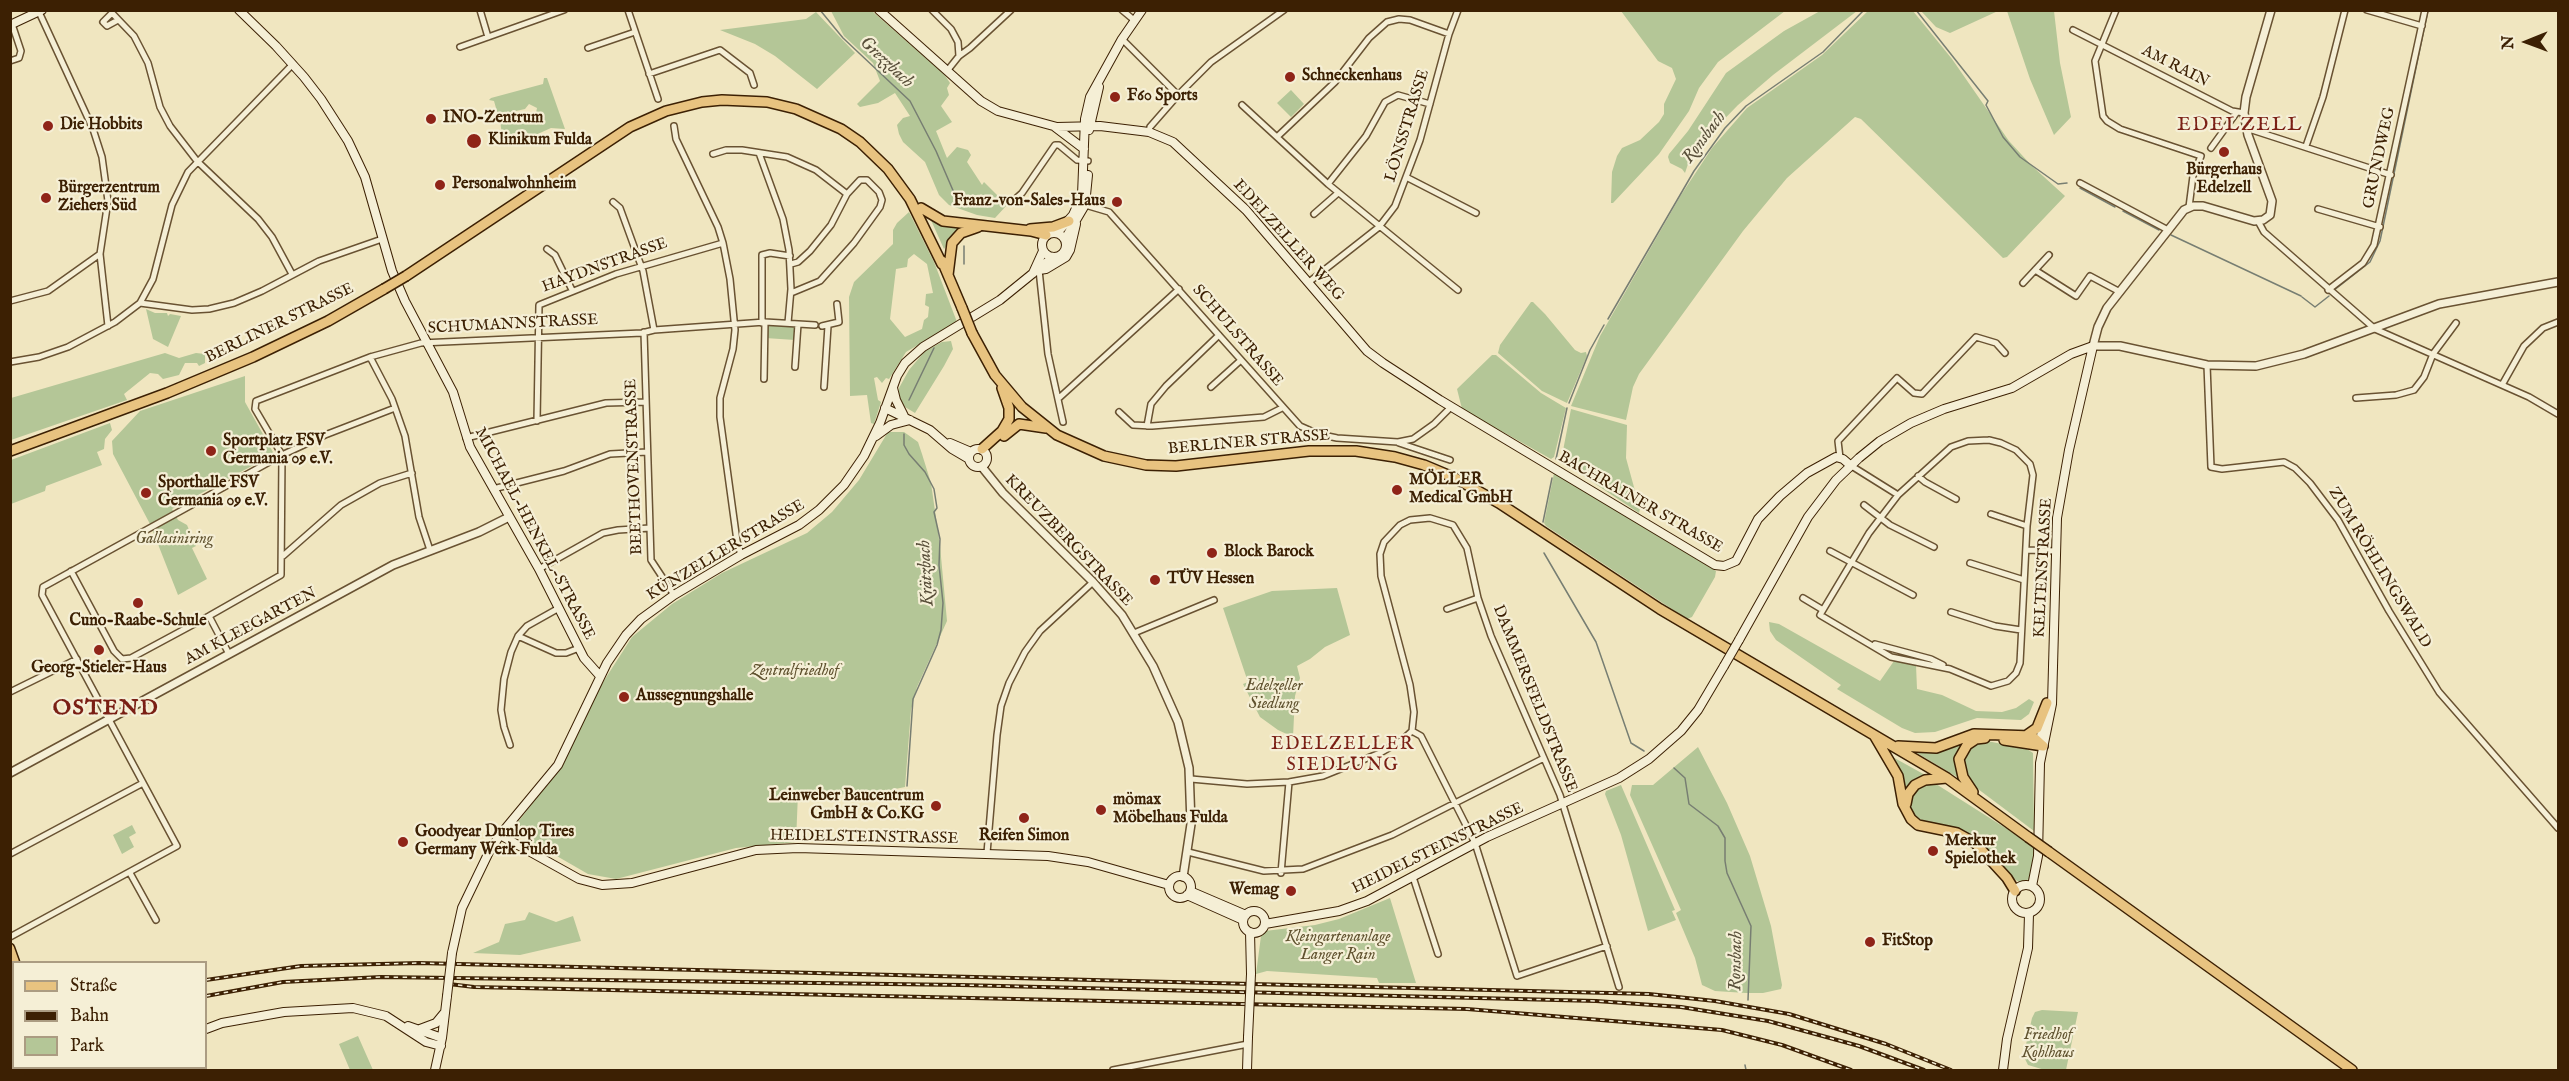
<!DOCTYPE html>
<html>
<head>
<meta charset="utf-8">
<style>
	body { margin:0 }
	#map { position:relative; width:2569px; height:1081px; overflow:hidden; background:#f0e6c0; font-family:"IM FELL English",serif }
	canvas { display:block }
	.frame { position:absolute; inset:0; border:12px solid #3c2003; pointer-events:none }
	.legend { position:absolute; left:12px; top:961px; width:195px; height:108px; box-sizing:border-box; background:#f5efd6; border:2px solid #ab9c82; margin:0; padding:8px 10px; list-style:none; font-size:18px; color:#3c2003 }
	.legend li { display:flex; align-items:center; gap:12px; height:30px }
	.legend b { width:30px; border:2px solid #ab9c82 }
	.north { position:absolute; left:2497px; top:12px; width:60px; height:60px; -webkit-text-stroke:4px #f5efd6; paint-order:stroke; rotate:269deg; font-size:16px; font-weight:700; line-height:24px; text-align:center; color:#3c2003 }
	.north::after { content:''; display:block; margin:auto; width:21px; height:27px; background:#3c2003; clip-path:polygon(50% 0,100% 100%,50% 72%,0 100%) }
</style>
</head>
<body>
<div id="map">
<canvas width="2569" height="1081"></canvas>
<div class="frame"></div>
<ul class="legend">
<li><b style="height:8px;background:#e8c380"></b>Straße</li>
<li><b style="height:8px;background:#3c2003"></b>Bahn</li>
<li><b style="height:16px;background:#b4c697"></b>Park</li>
</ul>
<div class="north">N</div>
</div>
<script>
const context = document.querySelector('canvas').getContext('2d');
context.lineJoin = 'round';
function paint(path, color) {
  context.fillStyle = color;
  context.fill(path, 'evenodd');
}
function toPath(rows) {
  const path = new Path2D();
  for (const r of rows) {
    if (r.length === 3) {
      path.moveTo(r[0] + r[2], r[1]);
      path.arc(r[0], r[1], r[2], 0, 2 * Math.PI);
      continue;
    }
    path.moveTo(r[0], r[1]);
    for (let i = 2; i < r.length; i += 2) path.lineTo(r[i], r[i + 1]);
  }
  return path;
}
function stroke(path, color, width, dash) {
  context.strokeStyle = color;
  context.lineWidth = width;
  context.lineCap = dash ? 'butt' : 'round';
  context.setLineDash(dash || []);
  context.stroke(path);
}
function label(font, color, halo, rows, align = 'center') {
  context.font = font + ' "IM FELL English",serif';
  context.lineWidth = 4.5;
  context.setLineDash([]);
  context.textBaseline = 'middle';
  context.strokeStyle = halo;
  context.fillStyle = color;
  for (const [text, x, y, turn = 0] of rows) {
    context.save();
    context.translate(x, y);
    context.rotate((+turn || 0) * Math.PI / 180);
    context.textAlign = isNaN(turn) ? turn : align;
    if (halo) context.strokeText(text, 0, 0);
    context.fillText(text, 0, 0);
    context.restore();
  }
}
paint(toPath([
	[1869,10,1913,11,1952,59,2009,141,2032,166,2065,196,2007,257,2003,258,1861,119,1855,117,1787,178,1743,231,1639,374,1633,387,1626,420,1571,406,1600,336,1681,195,1712,148,1747,108,1822,55],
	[831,11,872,11,944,74,950,83,947,88,949,95,941,106,952,122,936,131,947,158,957,147,968,150,971,155,967,162,982,185,984,182,1007,205,995,218,977,215,949,205,939,195,925,162,903,142,899,134,897,125,903,118,910,116,895,93,878,103,860,107,857,104,880,81,873,63,844,36],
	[1621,11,1785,11,1718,62,1699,88,1689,111,1659,154,1613,203,1611,203,1612,172,1617,156,1622,148,1640,140,1659,122,1664,114,1664,104,1676,79,1672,68,1658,61],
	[1820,11,1857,11,1773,75,1738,105,1705,139,1689,161,1685,173,1682,169,1670,163,1668,157,1669,154,1688,131,1726,73,1784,31],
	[1921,11,1998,11,1950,33,1936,27],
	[2007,11,2054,11,2060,63,2071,117,2054,135,2030,79],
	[816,12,855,53,817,89,775,56,755,44,720,30,806,19],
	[544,78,547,78,565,129,551,128,531,137,525,130,502,137,500,118,525,112,532,116,536,113,537,108,529,104,525,109,498,115,494,101,489,100,491,98,543,84],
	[1291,90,1304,104,1291,117,1277,103],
	[909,212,934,262,957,322,906,352,889,379,886,378,882,383,877,377,874,378,878,400,881,402,874,424,871,423,867,395,850,396,849,297,854,282,893,244,893,230,897,223],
	[914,254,927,264,933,293,926,294,925,305,929,307,928,317,924,320,922,329,905,337,890,319,896,269,907,267,908,259],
	[930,218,967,227,952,237,944,249],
	[1531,302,1533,302,1545,314,1575,350,1581,353,1586,352,1587,356,1567,403,1542,391,1498,353,1500,345],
	[146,309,155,313,167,313,168,316,170,314,181,316,168,347,153,339],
	[766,324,795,325,795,340,765,338],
	[951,341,953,349,944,366,915,413,905,407,899,397,899,388,909,370,925,351,942,342],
	[165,353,179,358,196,353,205,354,205,363,199,366,197,363,185,363,179,375,163,379,158,374,150,373,124,394,127,400,11,440,11,398],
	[1492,355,1496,355,1541,393,1566,408,1554,457,1551,459,1462,409,1457,389],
	[245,376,245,402,274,454,172,509,178,520,187,525,196,546,192,548,207,579,178,595,150,524,113,454,112,441,140,411],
	[1571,409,1627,425,1626,458,1640,509,1639,513,1561,461],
	[110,423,112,430,105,439,104,449,97,452,102,465,46,486,45,491,11,504,11,460],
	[888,432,904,432,918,442,922,454,931,483,940,546,947,621,917,687,911,710,905,787,866,795,798,793,796,842,736,848,616,879,588,874,522,836,518,822,564,763,591,701,632,637,672,604,722,573,807,533,832,512,859,480],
	[1554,473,1716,571,1715,577,1692,617,1687,619,1546,526,1544,523],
	[1337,588,1350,635,1325,647,1310,659,1297,666,1300,678,1295,696,1293,737,1278,730,1260,717,1243,684,1248,682,1223,608,1272,591],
	[1769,622,1779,624,1880,681,1894,661,1916,665,1917,689,1942,695,1976,711,2002,712,2016,708,2029,699,2034,702,2029,714,2021,720,1977,718,1935,732,1915,733,1902,728,1837,689,1841,685,1776,640,1770,631],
	[1987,741,2027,749,2033,753,2034,831,1974,786,1964,770,1964,754,1972,744],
	[1964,742,1957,753,1962,780,1912,750],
	[1698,747,1727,803,1750,856,1771,926,1782,985,1781,989,1763,993,1746,993,1715,991,1702,985,1695,958,1676,913,1681,910,1630,795,1632,785,1653,785],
	[1889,755,1927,776,1906,793],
	[1929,783,1936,784,2034,846,2035,859,2029,879,2021,883,2014,879,1982,844,1915,817,1909,805,1913,790],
	[1621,785,1675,910,1672,911,1676,920,1648,931,1621,835,1605,794,1606,791],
	[132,825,136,833,129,837,134,847,122,854,113,835],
	[1390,898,1416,983,1379,983,1377,978,1267,971,1256,974,1261,936,1265,931,1315,925,1339,919],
	[529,912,556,922,573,916,581,941,520,955,473,953,499,942,505,924,525,920],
	[2042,1010,2078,1012,2066,1070,2045,1070,2028,1065,2025,1059,2025,1049,2032,1018,2035,1012],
	[358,1036,373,1070,350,1070,339,1044]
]), '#b4c697');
stroke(toPath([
	[820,10,843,38,910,101,936,151,958,202],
	[1916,10,1988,101,1986,105,2003,137,2020,157,2058,184,2067,183],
	[2080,188,2115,207],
	[2123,211,2159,230],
	[2171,235,2301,296],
	[964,264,964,246],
	[2333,291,2370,262,2380,241,2428,10],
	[2302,297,2315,307,2329,296],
	[1608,319,1694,171,1725,128,1746,106,1823,52,1864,10],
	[909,400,934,348],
	[1569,403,1590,350,1604,325],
	[904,434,904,445,909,454,925,472,934,489,937,508,934,512,940,539,939,565,943,603,941,630,937,645,913,699,907,786],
	[1556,459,1567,408],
	[1543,522,1552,478],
	[1544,553,1596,642,1631,743,1644,751],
	[1674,768,1685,778,1689,804,1718,826,1725,838,1725,861,1727,873,1751,926,1748,1000],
	[1745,1065,1746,1070]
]), '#777e72', 1.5);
const minor = toPath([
	[480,10,488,37],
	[628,10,658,99],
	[932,10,951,29,958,42,959,56],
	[1122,10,1134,20],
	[2116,10,2095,61,2103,116,2107,121,2120,129,2201,156,2193,176,2189,207],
	[2367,10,2422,26],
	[39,12,93,129,102,157,108,201,100,254,108,326],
	[118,20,107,26,103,22,112,13,134,36,148,63,160,107,170,126,197,161,258,219,272,237,292,274],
	[2073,30,2232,111,2244,113],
	[1122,39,1178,95],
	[460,47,564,10],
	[588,48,635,32],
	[10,61,19,58,21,51,12,24],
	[947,71,959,56,970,48,1011,10],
	[649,74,720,50,750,73,754,85],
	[1242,105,1328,184,1458,290],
	[674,126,676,139,718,227,723,243,730,279,735,330,733,349,720,398,720,417,737,541,741,555],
	[2246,128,2391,175],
	[1149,132,1150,127,1178,95,1211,62,1284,10],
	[1278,136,1335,82,1369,38,1387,22,1399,19,1410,20,1449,34],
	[2306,146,2323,97,2345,10],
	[2211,148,2237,112],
	[759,153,783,219,789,250,791,289,788,323],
	[713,154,726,150,742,150,787,157,816,170,847,194],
	[1408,178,1476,213],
	[2080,183,2168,230],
	[1328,184,1366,136,1385,102,1398,95,1430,104],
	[613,202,620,208,643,271,654,330],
	[1012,202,1022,193,1055,145,1059,145,1077,160,1088,161],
	[1082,204,1109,212,1300,426,1318,434,1337,438,1398,442,1413,439,1434,424,1451,407],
	[2318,209,2380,227],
	[1314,214,1338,193],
	[2258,221,2264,232,2375,329,2529,397,2558,414],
	[547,249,555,255,572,290],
	[791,264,798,262,810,251,831,225,847,194,860,180,867,180,879,192,882,200,880,207,854,243,820,281,791,293],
	[1039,270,1048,354,1063,422],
	[2035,270,2076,296,2090,276,2120,292],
	[1309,282,1379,227,1395,206,1420,140,1449,34,1458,10],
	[2023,283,2049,255],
	[2328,290,2363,263,2374,245,2425,10],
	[10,301,48,291,100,254],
	[140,303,192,310,209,309,234,303,262,291,319,261,382,239],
	[762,323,762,255,770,253,790,256],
	[822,326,839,322,837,304],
	[644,332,651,560,674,595],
	[370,357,392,399,405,436,419,517,430,550],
	[10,362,39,357,68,347,115,322,140,303,153,279,172,205,188,172,293,64],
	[2207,365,2211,467,2222,469,2284,462,2295,468,2310,483,2338,520,2389,611,2439,692,2558,828],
	[795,367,798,324],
	[764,379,765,322],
	[2502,385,2524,346,2543,328,2558,322],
	[824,387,828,326],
	[1211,387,1241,360],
	[1059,398,1179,289],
	[2356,398,2396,395,2414,390,2424,377,2433,354,2456,323],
	[1119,412,1133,425,1152,426,1264,417,1282,408],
	[537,421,539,305,616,274,723,243],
	[1147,426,1151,404,1166,386,1219,335],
	[466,438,606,403,645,402],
	[1989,440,2001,443,2016,450,2030,464,2033,475,2027,526,2020,663,2016,673,2008,681,1991,686,1950,669,1891,657,1820,615,1869,533,1898,495,1951,447,1968,441,1989,440],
	[1399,443,1450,460],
	[282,455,255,409,256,401,370,357,421,343,642,333,654,330,765,322,815,325],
	[1840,458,1838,441,1897,378,1914,393,1922,394,1976,337,1996,343,2005,353],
	[1850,465,1898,495],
	[1918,476,1925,482,1956,499],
	[493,489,564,471,610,454,647,452],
	[1864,505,1890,525,1934,547],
	[1991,514,2027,526],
	[2026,550,2056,551],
	[1830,551,1913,595],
	[283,556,341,505,380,483,412,473],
	[1970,563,2024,580],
	[539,569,603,533,618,530,650,528],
	[71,571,114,651,122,659,131,658,209,616,281,575,282,455],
	[1803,598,1823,610],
	[1447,609,1478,598],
	[1951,612,1995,626,2021,630],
	[209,616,229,654],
	[1134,633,1214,600],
	[518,636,556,653,566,653,579,648],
	[1875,644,1931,659,1943,665],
	[10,692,77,659],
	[1412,731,1414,712,1410,685,1381,576,1380,554,1384,542,1400,525,1410,520,1430,518,1453,525,1467,548,1478,598,1491,636,1560,795,1619,987],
	[1412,731,1421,736,1475,843,1517,976,1607,946],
	[510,745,504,727,501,710,504,679,511,652,518,636,527,626,559,608],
	[1191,779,1247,784,1289,782,1323,776,1380,753,1401,741,1412,731],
	[1188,852,1264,871,1303,869,1392,835,1544,758],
	[987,853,997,735,1001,706,1009,683,1025,652,1040,631,1093,582],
	[10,854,143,783],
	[130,873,156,920],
	[1281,873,1289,782],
	[1413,877,1438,954],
	[10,937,177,846,42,595,43,587,282,455,325,435,395,408],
	[1113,1070,1248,1044]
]);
const tertiary = toPath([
	[2271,10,2246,97,2244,113,2248,135,2272,201,2270,215,2263,220,2254,221,2203,206,2193,206,2184,210,2107,308,2098,327,2093,346,2120,346,2207,365,2256,366,2304,354,2439,304,2558,282],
	[982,467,1003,493,1093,582,1122,615,1153,666,1178,722,1189,768,1191,824,1183,877],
	[10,773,393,565,479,532,509,517]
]);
const secondary = toPath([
	[239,10,276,46,304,77,321,99,348,141,365,177,392,271,405,301,453,392,470,447,539,569,584,658,600,676],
	[879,10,981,101,998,111,1057,127,1100,126,1149,132,1173,142,1246,210,1367,351,1383,363,1440,400,1715,565,1724,566,1736,561,1758,519,1780,496,1807,473,1836,457,1843,459,1850,465],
	[10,25,42,10],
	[1055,127,1084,149],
	[1089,130,1099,87],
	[1054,245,12],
	[1057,233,1073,215,1082,195,1085,119,1090,97,1122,39,1142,10],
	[1065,239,1085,205,1088,175],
	[1039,270,1046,269,1066,257,1070,250,1076,224],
	[1033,273,1043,251],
	[893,388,896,400,904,416],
	[885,408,930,430,952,449,969,459],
	[876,436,891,425,910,420],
	[950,443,971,452],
	[978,458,9],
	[1739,640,1808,517,1836,480,1859,458,1880,441,1911,423,1944,409,2012,388,2071,354,2093,346,2069,450,2057,518,2052,704,2040,763,2038,856,2032,886],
	[2042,745,2041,736,2044,718],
	[500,835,579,879,602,885,632,883,756,850,798,848,1048,856,1088,862,1169,885],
	[1180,887,11],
	[2026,899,14],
	[1190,891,1246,915],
	[1187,895,1243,920],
	[1254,922,11],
	[1265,924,1339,911,1367,901,1487,837,1619,778,1649,759,1681,731,1698,710,1724,666],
	[1250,932,1251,974],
	[452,953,462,908,489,852,500,835,558,765,607,663,626,635,641,619,674,595,741,555,799,525,819,510,844,485,864,456,880,423,897,376,905,363,923,347,1000,300,1053,257],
	[408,1026,442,1038],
	[206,1029,222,1023,284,1012,353,1008,386,1016,426,1042,441,1046],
	[420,1029,436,1023,445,1012],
	[110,1070,116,1068],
	[164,1070,166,1068],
	[435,1070,442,1038,447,996],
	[1247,1070,1248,1037],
	[2003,1070,2007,1039,2028,948,2029,914]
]);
const primary = toPath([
	[10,948,15,962],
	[79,1068,81,1070]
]);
const trunk = toPath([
	[921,208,943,221,1031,231,1046,235],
	[1030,229,1053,227,1069,221],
	[942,261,962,308],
	[948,275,952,243,961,233,978,227],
	[406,276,630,127,666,111,702,102,722,100,767,102,796,109,841,129,860,142,888,169,910,199,942,264],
	[972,333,995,375,1022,407,1057,435,1104,456,1146,465,1176,466,1309,451,1356,451,1395,457,1424,465,1455,478,1499,503,1660,609,1947,778,2028,837],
	[1004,436,1019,424,1046,428],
	[982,449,1002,431,1009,419,1009,408,1002,388],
	[10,451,167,393,253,357,328,321,384,289],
	[1874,735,1898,776,1903,804,1911,819,1918,825,1957,833,1975,843,2007,878,2015,891],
	[2027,735,2037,728,2047,703],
	[2004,740,2043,746],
	[1898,746,1936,748,1974,734,2032,736,2043,746],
	[1973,792,1963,777,1959,759,1967,745,1976,739,1985,738],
	[1906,804,1908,794,1915,785,1925,780,1947,778],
	[2049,852,2352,1070]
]);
stroke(minor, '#695232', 8);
stroke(tertiary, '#695232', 10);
stroke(secondary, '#3c2003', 10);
stroke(primary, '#3c2003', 11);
stroke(trunk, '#3c2003', 12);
stroke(minor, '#f5efd6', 5);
stroke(tertiary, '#f5efd6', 7);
stroke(secondary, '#f5efd6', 8);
stroke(primary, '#e8c380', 8);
stroke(trunk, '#e8c380', 9);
const rail = toPath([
	[206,980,301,966,419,963,1649,994,1715,1001,1789,1014,1886,1044,1951,1070],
	[449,984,474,987,1467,1009,1722,1030,1782,1045,1851,1070],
	[206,996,283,982,381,977,961,985,1596,1001,1681,1007,1768,1021,1859,1046,1924,1070],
	[14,1070,18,1068],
	[28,1070,33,1068]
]);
stroke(rail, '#3c2003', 4);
stroke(rail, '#f5efd6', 1.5, [4.5]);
const secondaryBridge = toPath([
	[1724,666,1739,640],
	[447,996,452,953],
	[1248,1037,1251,974]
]);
const trunkBridge = toPath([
	[384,289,406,276],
	[962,308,972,333],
	[2028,837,2049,852]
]);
stroke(secondaryBridge, '#3c2003', 10, []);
stroke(trunkBridge, '#3c2003', 12, []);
stroke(secondaryBridge, '#f5efd6', 8);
stroke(trunkBridge, '#e8c380', 9);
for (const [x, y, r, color] of [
	[1290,77,6,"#8f2418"],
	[1115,97,6,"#8f2418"],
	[431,119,6,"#8f2418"],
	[48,126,6,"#8f2418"],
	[474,141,8,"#8f2418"],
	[2224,152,6,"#8f2418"],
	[440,185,6,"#8f2418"],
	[46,198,6,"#8f2418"],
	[1117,202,6,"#8f2418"],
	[211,451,6,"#8f2418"],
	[1397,490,6,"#8f2418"],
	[146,493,6,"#8f2418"],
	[1212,553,6,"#8f2418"],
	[1155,580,6,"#8f2418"],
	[138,603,6,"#8f2418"],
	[99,650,6,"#8f2418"],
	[624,697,6,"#8f2418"],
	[936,806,6,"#8f2418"],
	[1101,810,6,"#8f2418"],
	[1024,818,6,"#8f2418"],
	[403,842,6,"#8f2418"],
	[1933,851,6,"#8f2418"],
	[1291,891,6,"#8f2418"],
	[1870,942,6,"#8f2418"]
]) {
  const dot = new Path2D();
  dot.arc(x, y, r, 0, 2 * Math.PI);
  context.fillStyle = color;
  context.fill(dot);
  stroke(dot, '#f5efd6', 2);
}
label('16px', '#3c2003', '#f5efd6', [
	["AM RAIN",2175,67,27],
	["LÖNSSTRASSE",1408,126,-73],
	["GRUNDWEG",2380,158,-78],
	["EDELZELLER WEG",1288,241,48],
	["HAYDNSTRASSE",605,266,-20],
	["BERLINER STRASSE",280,324,-26],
	["SCHUMANNSTRASSE",513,325,-3],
	["SCHULSTRASSE",1237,336,49],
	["BERLINER STRASSE",1249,443,-5],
	["BEETHOVENSTRASSE",635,467,-92],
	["BACHRAINER STRASSE",1640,503,30],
	["MICHAEL-HENKEL-STRASSE",534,534,62],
	["KREUZBERGSTRASSE",1068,541,46],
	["KÜNZELLER STRASSE",726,551,-31],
	["KELTENSTRASSE",2044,568,-87],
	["ZUM RÖHLINGSWALD",2379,568,59],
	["AM KLEEGARTEN",251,627,-28],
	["DAMMERSFELDSTRASSE",1534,699,68],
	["HEIDELSTEINSTRASSE",864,838,1],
	["HEIDELSTEINSTRASSE",1438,849,-26]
]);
label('bold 16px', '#3c2003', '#f5efd6', [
	["Schneckenhaus",1302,77],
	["F60 Sports",1127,97],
	["INO-Zentrum",443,119],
	["Die Hobbits",60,126],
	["Klinikum Fulda",488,141],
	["Bürgerhaus",2224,171,"center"],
	["Edelzell",2224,189,"center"],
	["Personalwohnheim",452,185],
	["Bürgerzentrum",58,189],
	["Ziehers Süd",58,207],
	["Franz-von-Sales-Haus",1105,202,"right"],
	["Sportplatz FSV",223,442],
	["Germania 09 e.V.",223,460],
	["MÖLLER",1409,481],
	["Medical GmbH",1409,499],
	["Sporthalle FSV",158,484],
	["Germania 09 e.V.",158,502],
	["Block Barock",1224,553],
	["TÜV Hessen",1167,580],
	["Cuno-Raabe-Schule",138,622,"center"],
	["Georg-Stieler-Haus",99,669,"center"],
	["Aussegnungshalle",636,697],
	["Leinweber Baucentrum",924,797,"right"],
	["GmbH & Co.KG",924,815,"right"],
	["mömax",1113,801],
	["Möbelhaus Fulda",1113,819],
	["Goodyear Dunlop Tires",415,833],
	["Germany Werk Fulda",415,851],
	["Reifen Simon",1024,837,"center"],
	["Merkur",1945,842],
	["Spielothek",1945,860],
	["Wemag",1279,891,"right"],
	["FitStop",1882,942]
], 'left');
label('italic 16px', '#60522f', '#f5efd6', [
	["Gallasiniring",174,540],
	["Zentralfriedhof",795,672],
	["Edelzeller",1274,687],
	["Siedlung",1274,705],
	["Kleingartenanlage",1338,938],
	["Langer Rain",1338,956],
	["Friedhof",2048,1036],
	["Kohlhaus",2048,1054]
]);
label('italic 18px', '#594f3a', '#f5efd6', [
	["Grezzbach",886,63,43],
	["Ronsbach",1705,138,-53],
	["Krätzbach",927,573,-93],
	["Ronsbach",1737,961,-89]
]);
context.letterSpacing = '1.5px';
label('18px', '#7a1f14', '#f5efd6', [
	["EDELZELLER",1343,745],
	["SIEDLUNG",1343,766]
]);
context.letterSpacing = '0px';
context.letterSpacing = '1.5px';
label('20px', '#7a1f14', '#f5efd6', [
	["EDELZELL",2240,126]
]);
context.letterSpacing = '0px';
context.letterSpacing = '1.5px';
label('bold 22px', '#7a1f14', '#f5efd6', [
	["OSTEND",106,709]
]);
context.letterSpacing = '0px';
</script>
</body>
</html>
